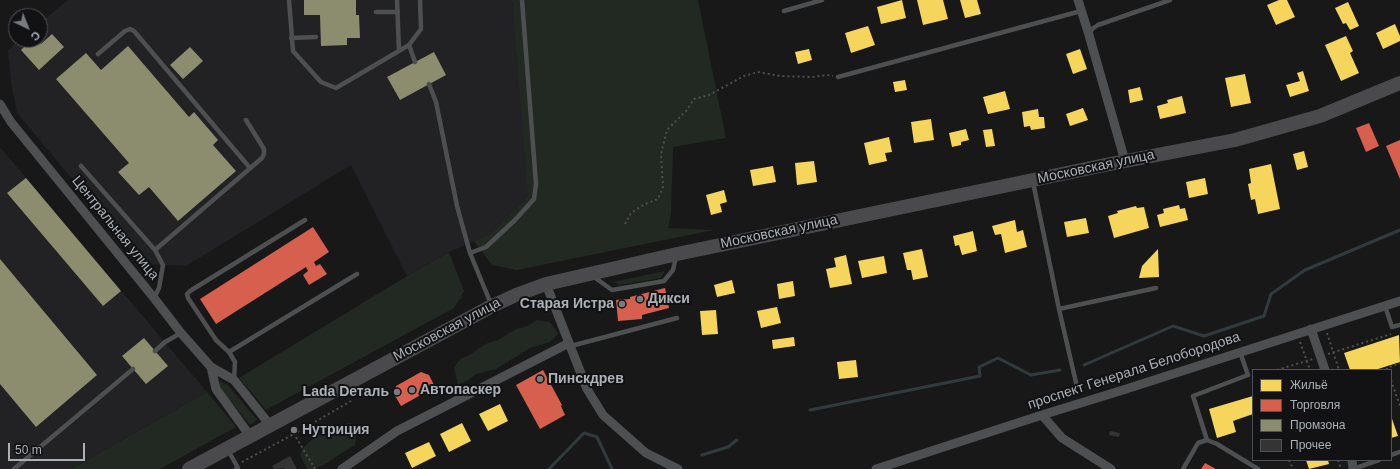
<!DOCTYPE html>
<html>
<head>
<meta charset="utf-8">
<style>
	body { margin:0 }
	#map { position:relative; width:1400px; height:469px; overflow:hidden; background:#181818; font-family:Helvetica,sans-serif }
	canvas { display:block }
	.legend { position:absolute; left:1252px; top:369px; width:140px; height:92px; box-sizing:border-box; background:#121214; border:1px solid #4f5255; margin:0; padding:5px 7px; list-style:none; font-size:12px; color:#abb1b7 }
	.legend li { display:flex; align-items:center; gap:8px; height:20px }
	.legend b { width:20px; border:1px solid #4f5255 }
	.north { position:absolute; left:8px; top:8px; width:40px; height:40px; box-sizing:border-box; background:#121214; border:1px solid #4f5255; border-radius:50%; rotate:137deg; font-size:11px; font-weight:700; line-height:16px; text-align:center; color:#abb1b7 }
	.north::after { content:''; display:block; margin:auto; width:14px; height:18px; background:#787b7f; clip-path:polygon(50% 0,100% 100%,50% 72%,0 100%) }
	.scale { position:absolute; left:8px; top:443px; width:77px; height:18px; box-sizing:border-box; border:2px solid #abb1b7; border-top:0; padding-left:5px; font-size:12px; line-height:14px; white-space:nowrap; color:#abb1b7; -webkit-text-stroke:3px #121214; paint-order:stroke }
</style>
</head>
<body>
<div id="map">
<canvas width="1400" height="469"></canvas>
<ul class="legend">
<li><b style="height:11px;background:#f6d55c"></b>Жильё</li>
<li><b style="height:11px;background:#d6604d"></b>Торговля</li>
<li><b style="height:11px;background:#8c8c6e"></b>Промзона</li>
<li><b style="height:11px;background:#343435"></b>Прочее</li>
</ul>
<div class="north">С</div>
<div class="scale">50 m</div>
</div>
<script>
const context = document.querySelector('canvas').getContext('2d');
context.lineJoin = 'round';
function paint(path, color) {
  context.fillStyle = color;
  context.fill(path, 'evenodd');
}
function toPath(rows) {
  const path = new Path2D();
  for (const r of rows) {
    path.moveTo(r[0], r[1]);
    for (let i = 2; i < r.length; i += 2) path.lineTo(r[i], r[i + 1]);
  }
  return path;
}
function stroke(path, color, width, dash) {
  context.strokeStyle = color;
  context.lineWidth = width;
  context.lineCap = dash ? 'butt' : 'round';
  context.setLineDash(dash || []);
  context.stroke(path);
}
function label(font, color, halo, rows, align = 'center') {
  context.font = font + ' Helvetica,sans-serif';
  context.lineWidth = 4;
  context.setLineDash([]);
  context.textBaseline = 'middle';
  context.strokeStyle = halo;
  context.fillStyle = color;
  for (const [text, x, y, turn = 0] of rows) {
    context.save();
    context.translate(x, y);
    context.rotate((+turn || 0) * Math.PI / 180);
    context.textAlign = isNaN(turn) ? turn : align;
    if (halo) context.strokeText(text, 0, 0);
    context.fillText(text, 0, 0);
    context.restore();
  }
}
paint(toPath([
	[68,0,512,0,529,197,492,233,445,254,407,276,351,165,186,266,143,264,17,113,11,82,8,50,20,40,40,40,40,23],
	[0,147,207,392,71,469,0,469]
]), '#222224');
paint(toPath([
	[512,0,698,0,726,138,673,147,671,214,668,228,714,230,517,270,492,265,474,241,492,233,528,197],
	[449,252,464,291,461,296,462,298,459,300,454,308,266,410,239,378,407,276],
	[665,271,661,278,620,285,613,282],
	[537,320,550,322,554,327,558,334,550,342,530,348,496,369,476,374,468,380,458,385,454,368,460,359,470,355,478,349,488,343,498,340,516,329,528,326],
	[220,381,228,385,257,420,250,425,220,389],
	[207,392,236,427,160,469,71,469],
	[349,423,353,424,356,435,355,445,337,456,329,462,315,469,307,469,300,455,302,449,318,434]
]), '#222822');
paint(toPath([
	[902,0,906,18,881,24,877,7],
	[917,0,943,0,948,19,923,25],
	[960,0,977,0,981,14,965,18],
	[1279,0,1287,0,1295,17,1276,25,1267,5],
	[1348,2,1359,26,1350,30,1346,23,1343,24,1335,8],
	[1395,24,1400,36,1400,41,1383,49,1376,33],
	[868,26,875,45,851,53,845,33],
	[1346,36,1353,51,1350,53,1359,73,1341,81,1325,45],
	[809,49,812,60,798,64,795,52],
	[1080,49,1087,69,1073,74,1066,54],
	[1303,71,1309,91,1290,97,1286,85,1300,81,1297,73],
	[1245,74,1251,103,1231,107,1225,78],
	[905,80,907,90,895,92,893,82],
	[1140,87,1143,100,1130,103,1128,90],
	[1005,91,1010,109,988,114,983,97],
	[1182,96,1186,113,1160,119,1157,106,1168,103,1167,100],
	[1083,108,1088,120,1070,126,1066,114],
	[1038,109,1039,117,1044,117,1045,128,1031,130,1030,126,1024,127,1022,112],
	[931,119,934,140,914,143,911,122],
	[966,129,969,140,961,142,961,145,952,147,949,133],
	[992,129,995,146,986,147,983,130],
	[889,137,892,152,885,153,887,161,869,165,864,143],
	[1304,151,1308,167,1297,170,1293,154],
	[814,161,817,182,797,185,795,163],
	[1271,164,1280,209,1258,214,1255,199,1251,200,1248,184,1251,183,1249,169],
	[773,166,776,182,753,186,750,170],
	[1205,178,1208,194,1189,198,1186,182],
	[724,190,727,202,720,204,722,212,711,215,706,195],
	[1179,205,1180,209,1185,208,1188,220,1160,227,1157,215,1164,213,1163,209],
	[1136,206,1137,208,1144,207,1149,228,1114,238,1108,216,1118,213,1117,211],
	[1086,218,1089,233,1067,237,1064,222],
	[1015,220,1017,232,1023,230,1027,247,1005,253,1001,234,995,235,992,226],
	[973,231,977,251,962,255,959,245,955,246,953,236],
	[922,249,928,277,913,280,911,270,907,270,903,253],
	[1158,249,1159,277,1139,278,1142,266],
	[846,255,852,284,830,288,826,269,836,267,834,258],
	[884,256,887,273,862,278,858,261],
	[732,280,735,293,717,297,714,285],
	[793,281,795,296,779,299,777,284],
	[777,307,781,323,761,328,757,311],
	[716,310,718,334,702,335,700,311],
	[1399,335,1400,362,1375,370,1350,370,1344,353],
	[794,337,795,346,773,349,772,340],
	[856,360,858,377,839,379,837,362],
	[1253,396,1253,414,1233,421,1236,432,1217,438,1209,409],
	[500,404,508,421,488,431,479,414],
	[1391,416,1398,436,1391,438],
	[462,423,471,441,449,452,440,434],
	[429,442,436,456,412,468,405,453],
	[1306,460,1328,460,1329,464,1309,469]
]), '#f6d55c');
paint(toPath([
	[1369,123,1379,146,1366,152,1356,128],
	[1400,140,1400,179,1386,146],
	[313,227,329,252,314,262,316,266,320,264,327,274,309,285,303,275,308,271,306,267,216,324,200,299],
	[665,288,669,308,642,315,642,319,618,321,616,300,630,299,630,297],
	[543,370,562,405,561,406,565,415,540,429,516,385],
	[421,372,429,375,435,387,401,406,394,394,396,386],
	[1205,463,1216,469,1201,469]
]), '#d6604d');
paint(toPath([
	[304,0,356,0,356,15,359,15,360,38,347,38,347,45,321,46,320,15,304,15],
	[52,34,64,47,39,70,21,50,31,40,38,40,41,44],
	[128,46,189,117,194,112,218,140,213,145,236,171,178,221,149,187,139,195,118,172,129,163,56,79,86,53,101,70],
	[190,47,203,61,183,79,170,65],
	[434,52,446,75,400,100,387,77],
	[26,178,121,291,103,306,7,193],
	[0,259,97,375,36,427,0,384],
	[144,338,168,366,146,384,122,356]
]), '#8c8c6e');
stroke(toPath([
	[1084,365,1173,326,1204,336,1264,316,1271,294,1305,270,1400,230],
	[810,410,980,376,979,367,998,358,1031,375,1060,370],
	[702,455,728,447,737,440],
	[549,469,584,433,597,437,612,469]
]), '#313b3e', 3);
paint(toPath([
	[1110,431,1120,433,1119,437,1109,435],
	[290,456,297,469,285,469,284,468,274,469,272,466]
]), '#343435');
stroke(toPath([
	[625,224,631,213,645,204,658,199,663,187,661,154,667,130,687,110,694,99,709,95,744,76,758,72,780,76,813,77,827,75,833,76],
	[1327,333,1339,370],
	[1300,342,1310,370],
	[1328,354,1391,334],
	[1277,370,1313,359],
	[1387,370,1387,368,1400,363],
	[1391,380,1400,406],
	[1289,460,1293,469],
	[1338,460,1341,469],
	[242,462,294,434],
	[315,469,294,434,351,401]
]), '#4e4f51', 2, [2, 3]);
stroke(toPath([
	[289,0,293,51,321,82,336,88,409,45],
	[397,0,399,50],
	[784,11,822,0],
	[376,12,398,12],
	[1090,34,1092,29,1098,25,1170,0],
	[291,38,316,37],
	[98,54,125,31,130,29,134,31,250,168],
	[415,62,409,45,421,29,420,0],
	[838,77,1081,11],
	[429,84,436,102,457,206,470,253,491,304],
	[81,166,155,250,163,265,159,288,154,298],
	[1033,182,1059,309,1156,288],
	[155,250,262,158,264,154,264,149,246,120],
	[470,253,486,247,515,220,534,199,536,184,522,0],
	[594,277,612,290,664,281,673,270,676,257],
	[1385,306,1392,327,1400,325],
	[1059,309,1077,387],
	[571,346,677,318],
	[155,351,165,342,181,333],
	[229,352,216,340,188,298,187,294,190,291,305,220],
	[234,380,235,362,229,352,357,274],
	[1207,440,1193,396,1248,375,1240,352],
	[228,450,238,468,236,469],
	[1391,455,1400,452],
	[14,469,133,369],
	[1183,469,1198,443,1207,440,1217,444,1258,469],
	[1353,469,1379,460]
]), '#4d4f51', 4.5);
stroke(toPath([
	[1078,0,1089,35,1125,161],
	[0,104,11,122,154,298,181,333,211,367,234,380,270,425],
	[546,284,587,389,603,415,646,453,678,469],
	[1311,329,1325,370],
	[211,367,216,389,250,436],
	[1042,415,1062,438,1111,469],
	[1352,460,1353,469],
	[342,469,397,431,569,343],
	[876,469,1042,415,1123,390,1400,301]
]), '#4d4f51', 9);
stroke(toPath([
	[189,469,492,306,516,295,546,284,677,254,1110,164,1235,140,1320,116,1400,83]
]), '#4a4a4c', 14);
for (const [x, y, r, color] of [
	[640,299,4,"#787b7f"],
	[622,304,4,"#787b7f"],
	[540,379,4,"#787b7f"],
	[412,390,4,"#787b7f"],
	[397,392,4,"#787b7f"],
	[294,430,4,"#787b7f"]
]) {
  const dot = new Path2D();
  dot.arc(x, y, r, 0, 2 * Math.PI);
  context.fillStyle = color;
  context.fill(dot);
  stroke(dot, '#121214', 1.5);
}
label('14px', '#abb1b7', '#121214', [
	["Московская улица",1096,167,-12],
	["Центральная улица",115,228,51],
	["Московская улица",779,232,-12],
	["Московская улица",447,330,-28],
	["проспект Генерала Белобородова",1134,371,-18]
]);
label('bold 14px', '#abb1b7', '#121214', [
	["Дикси",648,299],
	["Старая Истра",614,304,"right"],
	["Пинскдрев",548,379],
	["Автопаскер",420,390],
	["Lada Dеталь",389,392,"right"],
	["Нутриция",302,430]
], 'left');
</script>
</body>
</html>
